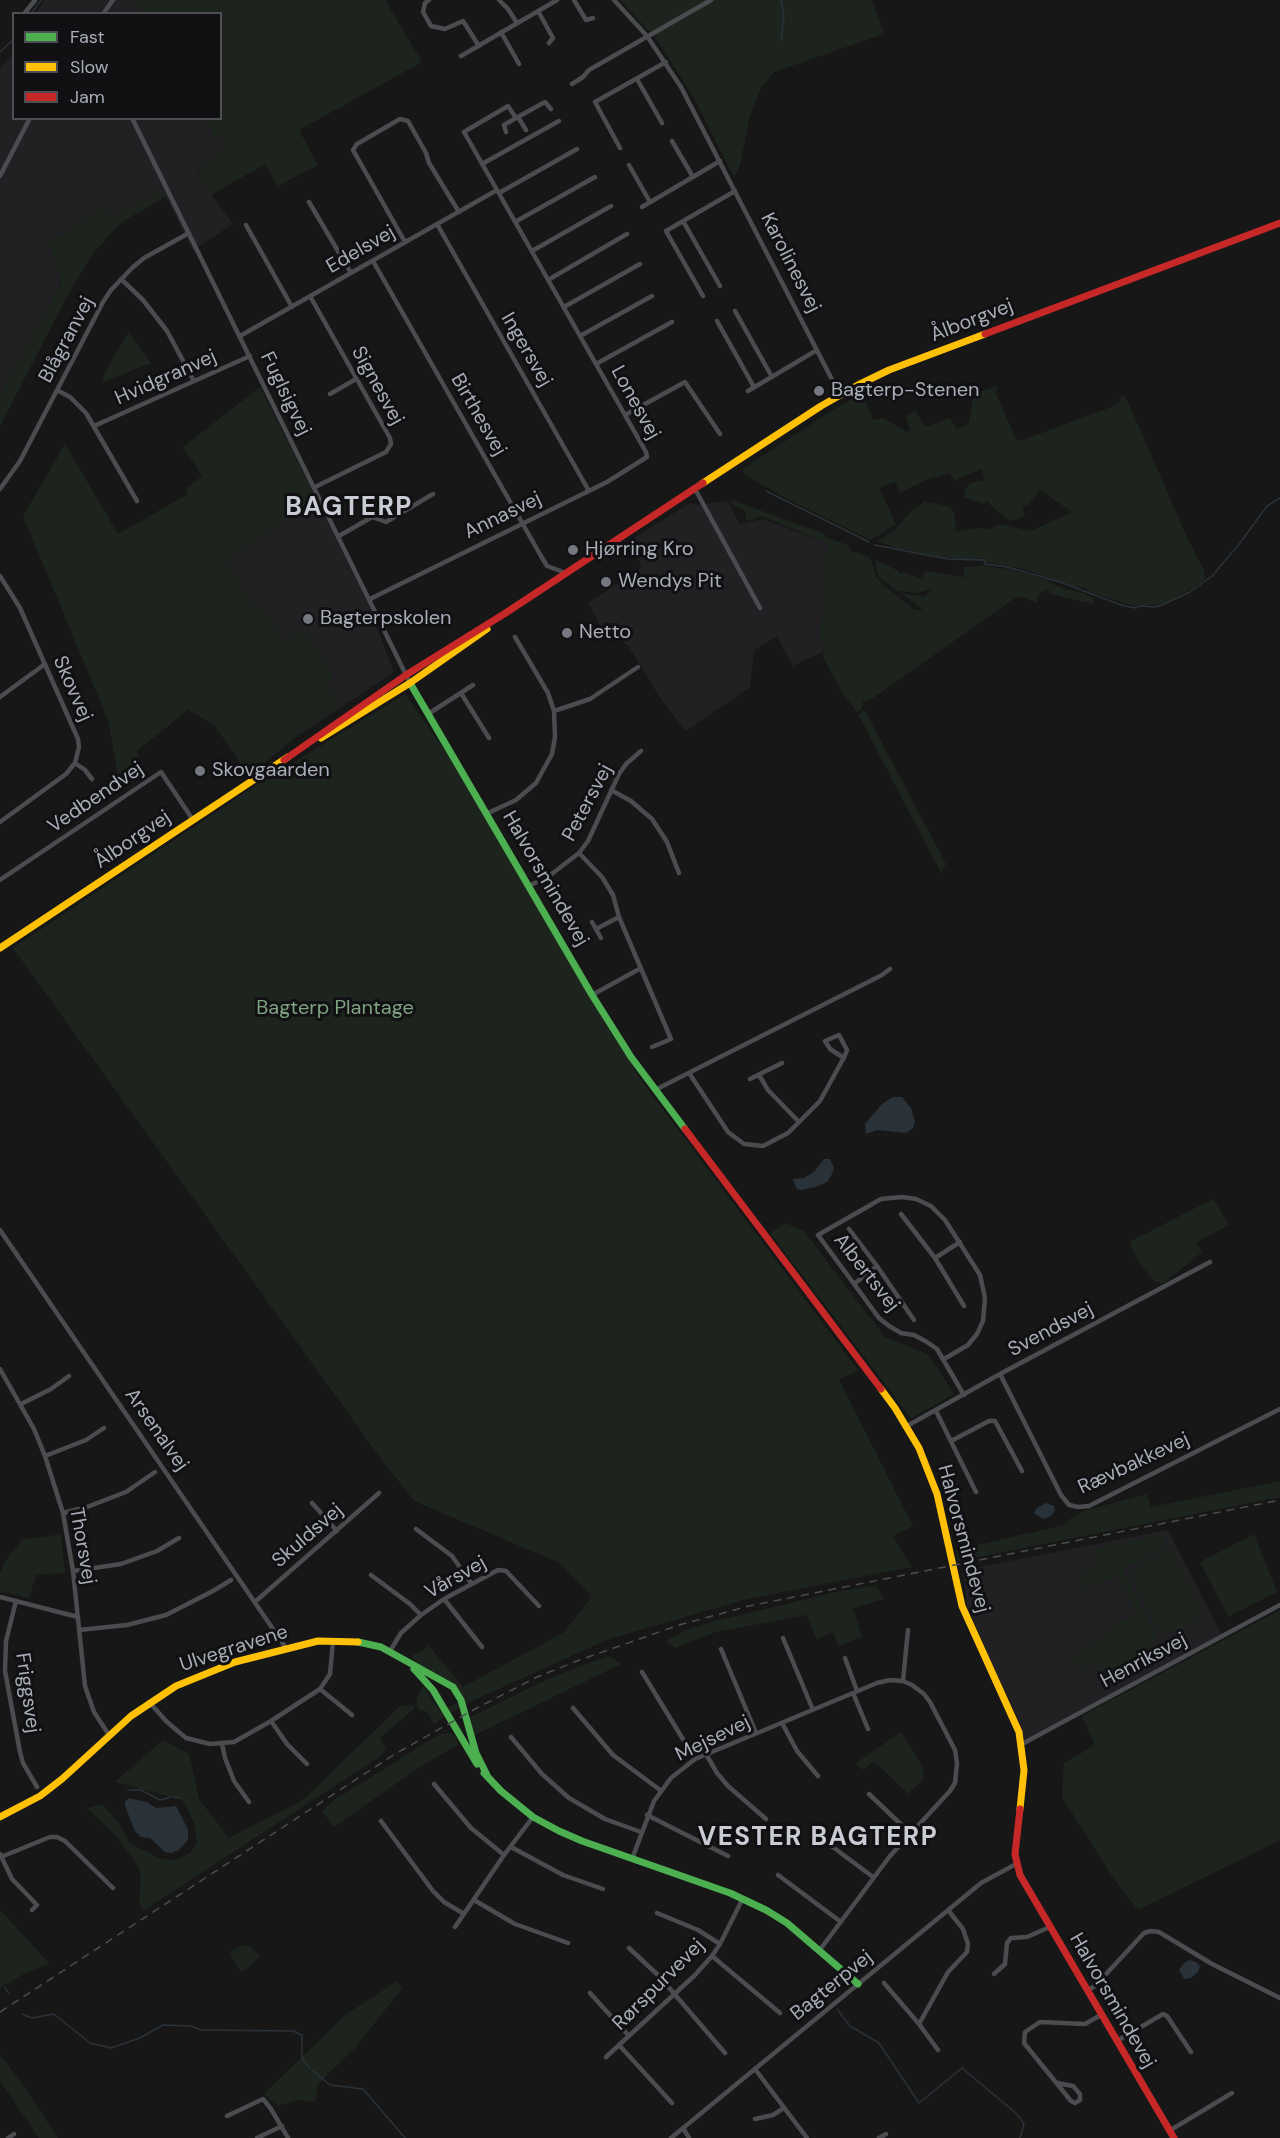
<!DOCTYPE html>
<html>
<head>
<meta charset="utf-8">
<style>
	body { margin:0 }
	#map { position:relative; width:1280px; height:2138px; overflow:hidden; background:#171717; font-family:"DM Sans",sans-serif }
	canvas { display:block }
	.legend { position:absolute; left:12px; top:12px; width:210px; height:108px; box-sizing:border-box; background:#111113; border:2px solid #4d4f55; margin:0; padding:8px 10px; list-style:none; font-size:18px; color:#a8adb8 }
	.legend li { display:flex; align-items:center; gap:12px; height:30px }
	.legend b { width:30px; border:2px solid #4d4f55 }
</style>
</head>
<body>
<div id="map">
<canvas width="1280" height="2138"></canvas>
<ul class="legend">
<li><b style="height:8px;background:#4caf50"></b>Fast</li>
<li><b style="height:8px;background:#ffc107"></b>Slow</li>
<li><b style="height:8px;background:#c62828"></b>Jam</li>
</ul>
</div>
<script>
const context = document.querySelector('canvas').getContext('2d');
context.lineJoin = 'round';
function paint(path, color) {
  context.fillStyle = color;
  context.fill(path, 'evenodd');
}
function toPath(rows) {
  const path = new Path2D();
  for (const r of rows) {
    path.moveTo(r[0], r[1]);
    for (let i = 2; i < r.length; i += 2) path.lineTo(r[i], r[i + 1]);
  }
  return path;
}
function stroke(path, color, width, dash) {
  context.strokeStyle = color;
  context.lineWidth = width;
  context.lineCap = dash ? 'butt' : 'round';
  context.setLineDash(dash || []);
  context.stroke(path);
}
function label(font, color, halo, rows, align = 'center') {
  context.font = font + ' "DM Sans",sans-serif';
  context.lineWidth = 6;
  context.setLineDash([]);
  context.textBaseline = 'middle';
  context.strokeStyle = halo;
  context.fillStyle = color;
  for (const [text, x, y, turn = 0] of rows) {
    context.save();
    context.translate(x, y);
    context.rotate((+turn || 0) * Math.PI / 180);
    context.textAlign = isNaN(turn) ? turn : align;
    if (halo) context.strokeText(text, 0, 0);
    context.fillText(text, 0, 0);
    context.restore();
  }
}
paint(toPath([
	[45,0,135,0,143,13,35,14],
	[13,55,14,118,204,119,214,136,221,138,226,148,196,169,211,195,233,224,193,250,163,191,110,216,106,205,48,244,62,279,0,397,0,68],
	[317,500,368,604,394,672,298,736,232,630,226,560],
	[727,501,740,524,763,519,827,543,822,652,793,666,777,637,772,639,754,650,750,687,686,731,660,698,629,647,618,637,605,634,588,603,641,568,632,539,690,503,698,505],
	[1168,1530,1221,1634,1025,1740,1015,1713,994,1670,967,1606,963,1570]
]), '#212123');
paint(toPath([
	[135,0,385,0,422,62,299,130,318,165,278,186,265,164,211,195,196,168,226,148,221,138,214,136,204,119,220,118,220,14,143,13],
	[620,0,872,0,884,34,774,72,760,90,750,116,740,165,734,177,694,98,657,40],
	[163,190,166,196,119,224,92,255,70,291,0,426,0,397,62,280,48,244,106,205,111,216],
	[129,332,151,363,102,383,106,370],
	[997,386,996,394,1016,439,1020,441,1114,406,1119,403,1120,398,1125,395,1186,535,1204,571,1205,579,1194,588,1163,604,1134,606,1090,592,1086,588,1076,587,1023,569,986,562,982,558,972,560,947,558,893,547,877,541,894,531,913,509,926,501,928,504,930,502,950,507,954,512,956,530,955,532,978,528,990,529,999,524,1031,531,1072,512,1040,490,1027,506,1023,504,1025,516,1010,521,994,509,987,501,984,504,964,497,965,490,970,483,985,480,981,469,954,481,950,473,930,478,900,493,895,482,881,487,880,490,896,524,871,540,788,499,745,475,743,469,834,409,863,393,873,420,883,418,907,432,910,430,906,416,915,410,925,427,950,418,957,429,969,423,974,394],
	[260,387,317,500,227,560,254,609,260,604,284,642,305,629,333,673,329,690,340,705,298,733,257,670,298,736,249,775,214,725,188,710,137,751,141,772,120,786,108,720,23,516,65,444,118,534,188,494,185,489,202,476,183,447],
	[732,500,822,533,827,538,848,545,852,553,856,552,870,557,876,577,882,584,915,610,923,610,901,593,925,597,931,589,917,593,897,591,878,576,875,560,897,570,900,574,904,572,922,579,925,571,965,577,963,567,985,566,1008,569,1048,580,1056,586,1085,594,1094,598,1093,604,1050,594,1047,589,1039,594,1037,603,1023,597,1015,598,873,698,865,702,863,701,862,709,857,712,844,696,824,659,820,629,823,611,827,543,761,516,748,521,745,519,746,512,731,504],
	[405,694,445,751,604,1022,644,1084,858,1370,839,1380,913,1526,893,1536,912,1567,747,1599,609,1639,465,1704,434,1724,426,1711,419,1710,417,1706,417,1697,423,1686,440,1711,463,1700,460,1691,448,1680,417,1666,412,1656,429,1646,463,1687,563,1633,591,1598,589,1593,560,1563,414,1501,376,1452,13,948,258,784],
	[864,709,946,864,941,873,859,716],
	[1213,1199,1229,1225,1196,1242,1202,1252,1164,1283,1156,1282,1141,1266,1131,1248,1131,1241],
	[786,1223,804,1231,885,1337,928,1354,954,1394,911,1418,770,1233],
	[1280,1481,1280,1497,958,1561,956,1550,1064,1525,1070,1519,1083,1511,1147,1494,1151,1507],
	[61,1534,65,1573,36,1575,29,1598,0,1591,0,1574,5,1561,22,1540],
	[1254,1534,1277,1592,1228,1617,1200,1562],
	[1163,1535,1168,1547,1122,1569,1156,1634,1147,1653,1105,1674,1097,1661,1083,1671,1068,1661,1125,1619,1138,1617,1117,1577,1077,1592,1085,1571,1100,1564,1096,1548],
	[1171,1549,1204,1615,1162,1636,1129,1571],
	[871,1586,877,1587,884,1599,853,1608,862,1637,839,1646,833,1632,817,1640,807,1615,716,1632,675,1648,666,1641,684,1631,712,1622,835,1592],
	[1280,1610,1280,1840,1138,1910,1114,1879,1062,1797,1064,1763,1095,1745,1082,1716],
	[608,1656,621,1664,473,1736,469,1718,550,1678],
	[413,1705,414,1709,380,1738,386,1749,382,1755,143,1911,139,1901,141,1878,139,1868,118,1838,87,1808,102,1804,118,1822,130,1843,158,1858,174,1861,190,1853,197,1843,194,1822,183,1800,115,1782,163,1740,189,1754,199,1799,229,1838,303,1800,400,1706],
	[901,1732,923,1767,923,1779,908,1794,874,1761,863,1770,856,1763],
	[453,1733,459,1744,421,1766,334,1827,322,1811,334,1800,440,1734],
	[0,1910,50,1964,24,1974,0,1988],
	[241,1946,249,1946,261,1956,242,1972,230,1955,232,1951],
	[397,1981,402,1988,356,2047,318,2084,315,2102,297,2100,277,2106,264,2094,345,2015],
	[0,2055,19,2079,58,2138,39,2138,0,2081]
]), '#1d241e');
paint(toPath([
	[893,1097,902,1097,911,1108,915,1122,913,1128,906,1133,877,1130,866,1134,865,1124,882,1104],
	[824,1159,830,1159,834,1168,832,1174,827,1182,815,1187,801,1190,796,1188,793,1179,804,1178,814,1172],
	[1046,1503,1054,1506,1055,1510,1051,1516,1043,1519,1034,1513,1037,1508],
	[129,1798,147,1802,156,1808,176,1806,188,1829,188,1840,179,1850,171,1853,165,1852,150,1838,141,1837,135,1831,125,1806,125,1802],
	[1189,1960,1196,1962,1200,1966,1198,1972,1191,1978,1184,1979,1179,1970,1183,1964]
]), '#2a3239');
stroke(toPath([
	[31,14,41,0],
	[781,41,784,16,781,0],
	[0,52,14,39],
	[766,491,869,542],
	[875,545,948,559,984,560,985,564,1007,567,1060,582,1124,606,1136,608,1140,606,1155,607,1162,605,1190,592,1212,576,1240,543,1267,506,1280,498],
	[128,1790,141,1790,160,1800,171,1797],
	[174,1797,179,1798],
	[5,1987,9,1994],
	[837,2009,850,2026,879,2043,919,2103,962,2068,1017,2114,1024,2124,1020,2138],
	[22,2014,32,2018,54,2014,90,2043,111,2048,140,2038,163,2025,191,2026,201,2030,293,2031,302,2035,302,2058,310,2068],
	[313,2071,330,2085,363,2089,405,2138]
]), '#2a3239', 1.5);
stroke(toPath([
	[429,0,425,3,423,12,431,26,445,29,463,21,479,46],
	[499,0,508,9,517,23],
	[574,0,586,20,593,18],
	[614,0,647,36,681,87,840,395],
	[538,11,553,38,549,43],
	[24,14,35,0],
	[103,14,113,0],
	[501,32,519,64],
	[461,56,557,0],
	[637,79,662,123],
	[572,84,583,77,589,70,711,0],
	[518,117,526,130],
	[132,118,410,683],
	[516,118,545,102,551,109],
	[672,141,693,177],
	[620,148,595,102,666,62],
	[482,164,559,121],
	[629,165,650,202],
	[0,176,30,118],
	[499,193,577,149],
	[309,202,351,273],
	[642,207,720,161],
	[683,221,720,286],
	[515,222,595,177],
	[437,224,589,491],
	[246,225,292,307],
	[405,242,353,150,357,144,400,119,408,121,426,153,429,163,459,212],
	[532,251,611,206],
	[373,261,541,556,547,566,566,573],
	[121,279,143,300,167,331,194,381],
	[548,280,627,234],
	[310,296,390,438,391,444,386,452,315,487],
	[703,296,666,231,735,191],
	[564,307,640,264],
	[735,311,772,377],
	[717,321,754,387],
	[240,336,497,190],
	[580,336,652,296],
	[596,364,672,322],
	[57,390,70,397,86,413,137,501],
	[748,391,817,350],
	[330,394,356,379],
	[625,415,685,382,720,434],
	[94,426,250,356],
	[0,489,20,461,103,302,111,290,132,268,144,258,189,233],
	[695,489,760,608],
	[339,536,372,517,386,522,433,494],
	[0,576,20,608,78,739,79,747,75,763,66,774,0,822],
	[370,599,607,482,647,457,646,452,464,132,508,106,516,118,504,125,506,132],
	[461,693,489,738],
	[0,697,45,664],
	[554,711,590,699,638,667],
	[428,714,473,685],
	[75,763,85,770,92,779],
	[611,790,631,801,652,819,667,842,679,873],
	[488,813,516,800,536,783,552,754,555,737,554,711,548,693,515,637],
	[579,853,602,877,613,895,619,917,671,1039,652,1047],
	[0,880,161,772,193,820],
	[529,886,549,876,579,853,588,841,619,774,626,764,641,751],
	[592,922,601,938],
	[596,929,619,917],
	[592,995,641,968],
	[689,1073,728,1132,744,1144,763,1146,788,1133,820,1101,842,1061,844,1058,847,1050,839,1035,825,1041,830,1049,844,1058],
	[759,1075,768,1090,799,1122],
	[750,1079,782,1063],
	[655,1090,882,975,890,969],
	[901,1214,935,1258,964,1306],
	[849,1229,877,1266],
	[0,1230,286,1648],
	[935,1258,960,1242],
	[854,1284,877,1266,914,1320],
	[944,1359,968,1345,977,1334,983,1321,985,1298,980,1275,945,1220,931,1206,916,1199,902,1197,881,1199,818,1235,879,1318,889,1326,901,1333,914,1335,927,1342,937,1349,964,1395],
	[0,1369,34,1429,45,1456,63,1513,73,1571,85,1686,94,1712,109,1735],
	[1000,1374,1061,1495,1069,1505,1078,1507,1089,1506,1280,1409],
	[21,1404,51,1389,69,1376],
	[936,1411,976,1492],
	[907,1426,1000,1374,1210,1262],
	[951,1441,989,1421,995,1421,1022,1471],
	[45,1456,86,1440,104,1428],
	[312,1503,337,1531],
	[63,1513,87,1507,126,1492,155,1472],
	[416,1529,452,1556,471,1583],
	[73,1571,121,1564,157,1551,179,1538],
	[371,1575,410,1604,421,1615],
	[0,1597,78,1617],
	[444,1599,482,1647],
	[16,1601,6,1641,5,1671,20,1752,23,1763,37,1787],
	[256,1601,379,1493],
	[79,1630,127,1625,166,1615,213,1591,231,1580],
	[783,1638,813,1710],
	[721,1649,756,1733],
	[390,1651,401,1633,421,1615,444,1599,498,1570,506,1571,539,1606],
	[845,1658,857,1691],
	[642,1672,695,1759],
	[903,1681,908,1630],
	[320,1689,352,1715],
	[853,1693,868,1729],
	[149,1702,167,1722,186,1738,210,1744,234,1742,271,1721,320,1689,330,1674,333,1641],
	[573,1708,613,1755,660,1790],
	[271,1721,287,1744,307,1764],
	[782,1723,797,1751,818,1776],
	[511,1737,542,1774,569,1798,605,1819,641,1832],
	[222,1744,225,1758,234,1781,249,1802],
	[1022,1744,1280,1605],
	[706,1754,717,1773,728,1786,766,1819],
	[434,1784,471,1828,504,1855],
	[869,1794,911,1834],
	[647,1815,728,1856],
	[381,1821,433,1891,444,1902,464,1914],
	[822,1839,873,1877],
	[511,1847,563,1875,603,1889],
	[0,1854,12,1879,37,1905,32,1910],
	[1,1857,50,1837,57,1837,65,1841,113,1888],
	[632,1859,654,1801,671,1778,695,1759,877,1683,890,1680,903,1681,912,1685,924,1694,930,1702,955,1750,957,1763,955,1783,950,1791,890,1856,819,1951],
	[778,1875,841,1922],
	[474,1900,515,1924,568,1943],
	[657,1913,698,1930,720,1944],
	[455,1927,504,1855,533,1817],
	[629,1948,659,1976,725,2053],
	[712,1956,780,2013],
	[994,1974,1005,1964,1007,1943,1011,1938,1027,1937,1050,1927],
	[884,1983,919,2024],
	[1088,1990,1095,1986,1144,1933,1151,1931,1159,1932,1212,1964,1280,1998],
	[590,1993,629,2036],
	[1117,2041,1163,2014,1167,2016,1191,2052],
	[619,2045,672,2103],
	[938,2050,919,2024,948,1972,967,1952,968,1944,963,1929,948,1910],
	[606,2057,694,1976,712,1956,720,1944,743,1898],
	[755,2069,807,2138],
	[1057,2083,1073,2086,1080,2094,1080,2100,1075,2103,1071,2101,1024,2043,1025,2032,1040,2022,1085,2024,1101,2015],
	[227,2116,263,2099,271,2109,288,2138],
	[755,2119,773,2115,784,2108],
	[683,2128,689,2138],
	[1169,2131,1232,2093],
	[8,2138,14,2134],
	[257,2138,282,2126],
	[671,2138,981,1883,1016,1864],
	[879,2138,886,2134]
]), '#4b4c50', 4.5);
stroke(toPath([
	[410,683,592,995,631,1057,685,1129],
	[358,1642,381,1647,453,1687,461,1700,476,1753,487,1775],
	[414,1669,433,1690,477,1764],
	[484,1773,501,1791,533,1817,559,1831,582,1841,730,1893,766,1910,787,1923,858,1984]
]), '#4caf50', 7);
stroke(toPath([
	[703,483,821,406,858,385,889,370,985,334],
	[321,738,410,683,487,629],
	[0,948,288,757],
	[881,1389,895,1408,919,1448,937,1494,962,1606,1019,1732,1024,1770,1020,1809],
	[0,1817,40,1796,62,1779,131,1716,176,1686,235,1662,318,1641,358,1642]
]), '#ffc107', 7);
stroke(toPath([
	[985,334,1280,223],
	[284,760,406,675,504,614,703,483],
	[685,1129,881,1389],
	[1020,1809,1015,1854,1020,1875,1174,2138]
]), '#c62828', 7);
stroke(toPath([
	[0,2012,395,1754,475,1709,537,1677,577,1661,679,1625,749,1606,1280,1500]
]), '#4b4c4f', 1.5, [8, 6]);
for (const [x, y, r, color] of [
	[819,391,6,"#757880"],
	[573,550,6,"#757880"],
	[606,582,6,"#757880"],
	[308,619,6,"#757880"],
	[567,633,6,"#757880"],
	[200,771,6,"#757880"]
]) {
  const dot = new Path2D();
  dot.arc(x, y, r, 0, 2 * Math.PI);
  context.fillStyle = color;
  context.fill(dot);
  stroke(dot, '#111113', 2);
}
label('20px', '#a8adb8', '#111113', [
	["Edelsvej",361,250,-30],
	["Karolinesvej",790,263,63],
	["Ålborgvej",972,321,-21],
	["Blågranvej",67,340,-62],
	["Ingersvej",526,350,60],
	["Hvidgranvej",166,378,-24],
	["Signesvej",377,386,61],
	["Fuglsigvej",285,394,64],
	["Lonesvej",635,403,61],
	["Birthesvej",478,415,60],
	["Annasvej",503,516,-26],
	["Skovvej",72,689,66],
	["Vedbendvej",96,798,-34],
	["Petersvej",588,803,-62],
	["Ålborgvej",133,840,-34],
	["Halvorsmindevej",545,879,60],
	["Albertsvej",866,1273,52],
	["Svendsvej",1051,1330,-28],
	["Arsenalvej",156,1430,55],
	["Rævbakkevej",1134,1464,-25],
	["Skuldsvej",308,1536,-41],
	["Halvorsmindevej",963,1539,75],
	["Thorsvej",82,1546,80],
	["Vårsvej",456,1578,-29],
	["Ulvegravene",234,1649,-18],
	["Henriksvej",1144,1661,-28],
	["Friggsvej",27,1693,82],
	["Mejsevej",713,1739,-26],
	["Rørspurvevej",659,1985,-45],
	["Bagterpvej",832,1986,-39],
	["Halvorsmindevej",1112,2001,60]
]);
label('20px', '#a8adb8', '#111113', [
	["Bagterp-Stenen",831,391],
	["Hjørring Kro",585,550],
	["Wendys Pit",618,582],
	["Bagterpskolen",320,619],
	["Netto",579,633],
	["Skovgaarden",212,771]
], 'left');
label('20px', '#7fa381', '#111113', [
	["Bagterp Plantage",335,1009]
]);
context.letterSpacing = '1.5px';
label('bold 26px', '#c9ccd4', '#111113', [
	["BAGTERP",349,508],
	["VESTER BAGTERP",818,1838]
]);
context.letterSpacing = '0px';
</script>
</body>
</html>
